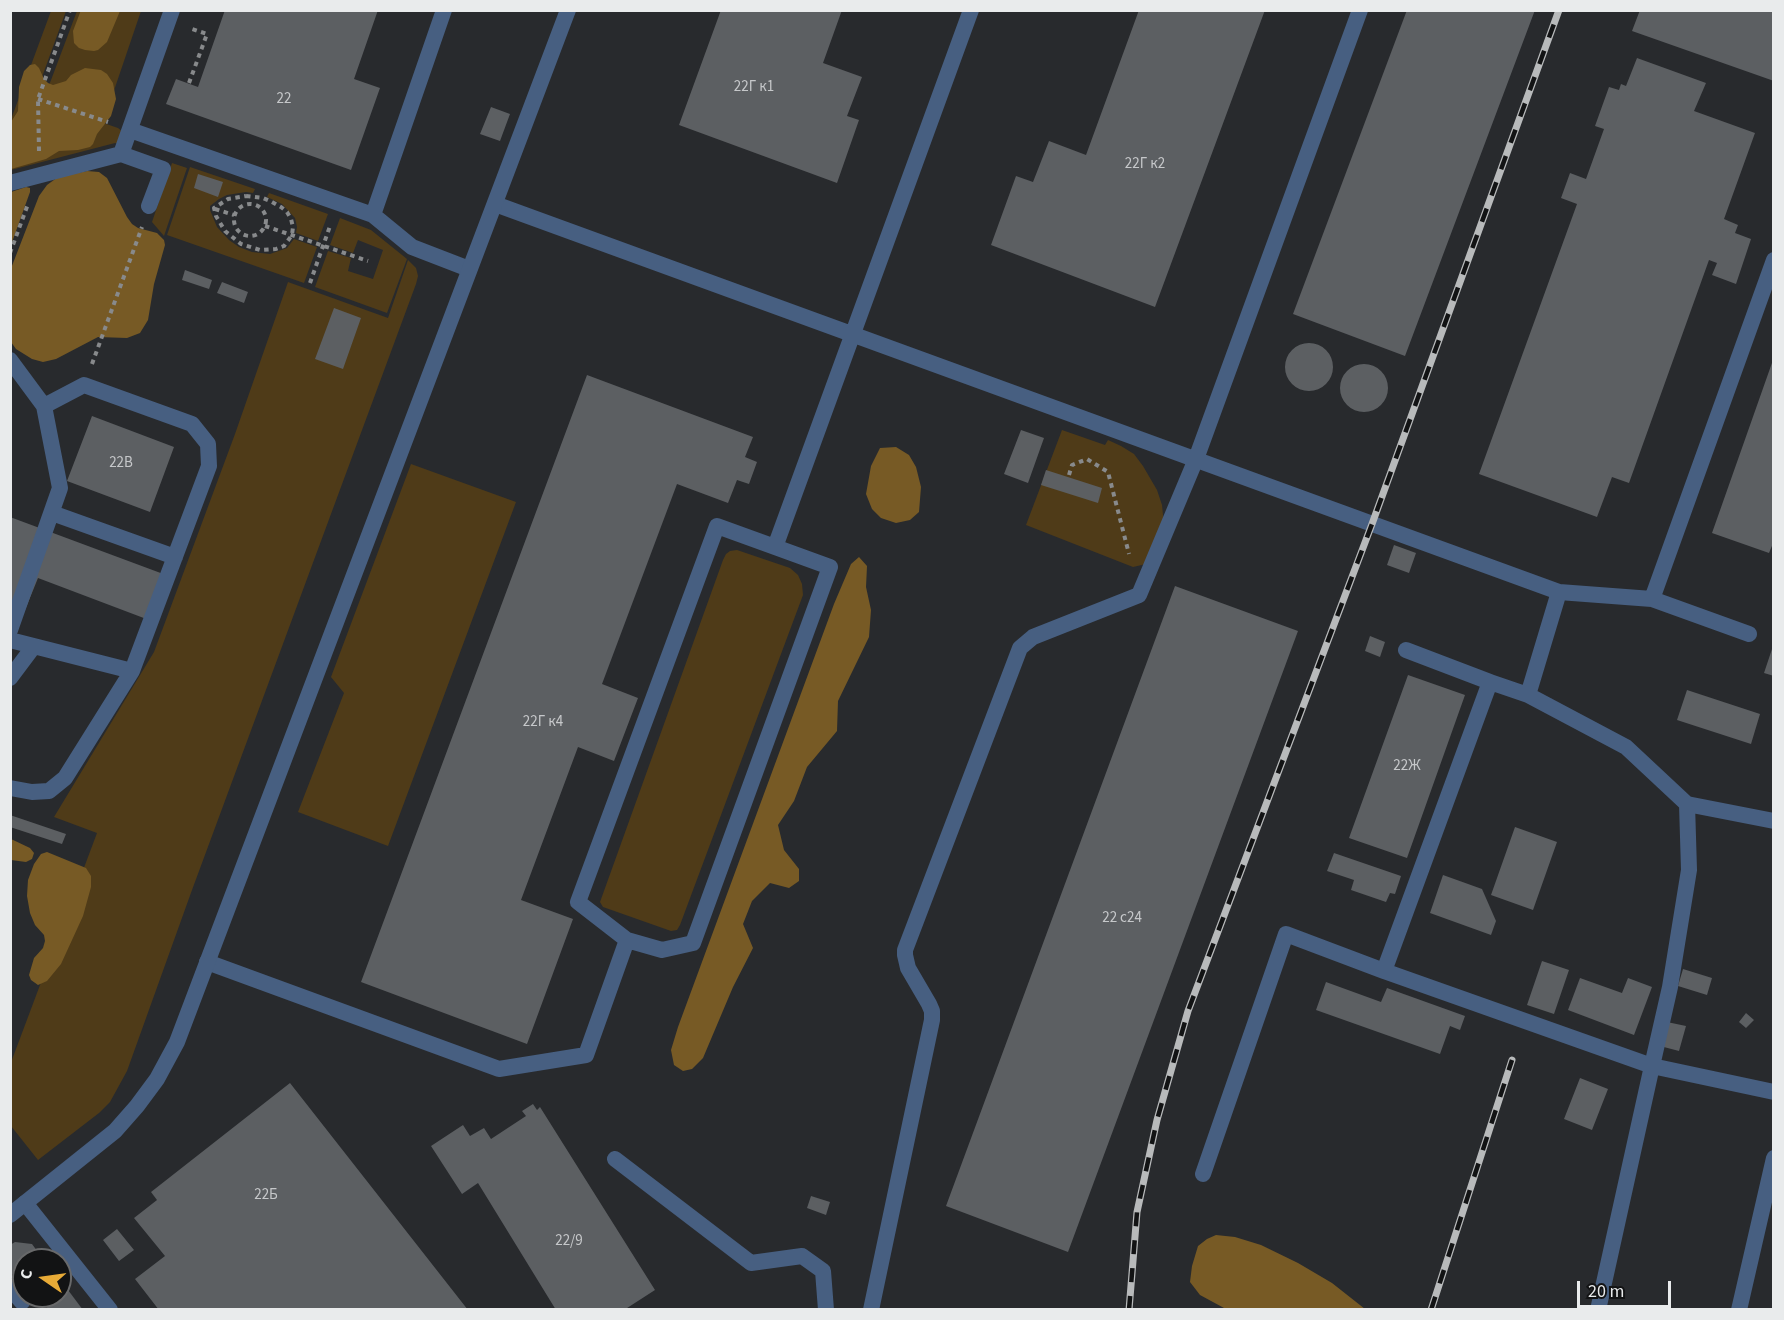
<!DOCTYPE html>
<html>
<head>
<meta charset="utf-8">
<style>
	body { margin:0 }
	#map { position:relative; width:1784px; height:1320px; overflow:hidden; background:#282a2d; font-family:"Source Sans 3",sans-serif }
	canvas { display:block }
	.frame { position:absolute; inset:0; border:12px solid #e9ebec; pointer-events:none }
	.north { position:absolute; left:12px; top:1248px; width:60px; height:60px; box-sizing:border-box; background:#121314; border:2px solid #68696a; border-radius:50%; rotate:283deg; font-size:16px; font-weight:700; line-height:24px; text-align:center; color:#e9ebec }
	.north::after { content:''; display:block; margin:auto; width:21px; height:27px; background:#e8ab37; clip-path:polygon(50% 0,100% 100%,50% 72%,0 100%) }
	.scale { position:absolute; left:1577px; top:1281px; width:94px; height:27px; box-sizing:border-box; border:3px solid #e9ebec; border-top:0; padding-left:8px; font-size:18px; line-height:21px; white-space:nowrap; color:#e9ebec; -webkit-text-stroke:4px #121314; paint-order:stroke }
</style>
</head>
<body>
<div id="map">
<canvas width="1784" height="1320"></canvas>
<div class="frame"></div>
<div class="north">С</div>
<div class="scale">20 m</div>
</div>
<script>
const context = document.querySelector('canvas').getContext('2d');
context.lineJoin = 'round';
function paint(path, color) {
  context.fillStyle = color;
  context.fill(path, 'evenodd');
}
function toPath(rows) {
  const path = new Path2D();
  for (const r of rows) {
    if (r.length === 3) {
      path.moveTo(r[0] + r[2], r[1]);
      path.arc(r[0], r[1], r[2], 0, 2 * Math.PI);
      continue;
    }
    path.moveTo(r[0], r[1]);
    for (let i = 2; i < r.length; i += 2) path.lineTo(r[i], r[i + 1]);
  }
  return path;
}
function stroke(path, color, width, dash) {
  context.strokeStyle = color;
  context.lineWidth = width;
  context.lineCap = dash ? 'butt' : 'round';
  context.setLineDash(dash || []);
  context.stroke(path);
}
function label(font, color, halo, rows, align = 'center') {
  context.font = font + ' "Source Sans 3",sans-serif';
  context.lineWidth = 4.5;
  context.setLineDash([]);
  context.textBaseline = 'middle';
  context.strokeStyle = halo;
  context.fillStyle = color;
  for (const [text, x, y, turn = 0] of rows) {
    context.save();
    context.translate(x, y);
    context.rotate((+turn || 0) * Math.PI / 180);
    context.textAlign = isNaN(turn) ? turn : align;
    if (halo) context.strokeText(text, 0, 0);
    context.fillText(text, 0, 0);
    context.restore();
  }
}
paint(toPath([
	[51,11,66,11,34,99,118,128,123,132,129,147,115,143,11,170,10,122],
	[77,11,141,11,105,117,45,96],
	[172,163,187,168,164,236,152,222],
	[190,167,255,189,253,193,246,192,227,195,219,199,210,206,210,210,217,227,229,240,239,247,252,252,270,254,287,248,294,239,317,247,304,283,167,235],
	[269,193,328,214,318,241,296,233,297,227,295,218,282,204,267,197],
	[340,218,371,230,407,259,387,313,315,287,328,251,351,258,348,271,373,279,383,250,358,240,353,253,330,245],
	[408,260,416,268,418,276,416,284,192,890,127,1071,110,1102,99,1113,38,1160,11,1126,10,1065,97,833,54,817,154,652,235,434,288,282,388,318],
	[1062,430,1105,445,1108,440,1121,446,1134,454,1143,466,1157,490,1162,505,1163,515,1163,525,1146,564,1133,567,1026,525],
	[411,464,516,502,388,846,298,812,344,693,331,677],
	[737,550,790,568,798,575,802,584,803,595,680,925,677,930,671,931,603,907,600,902,723,560,726,554,730,551]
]), '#4f3b18');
paint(toPath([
	[81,10,120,11,107,42,98,50,94,51,85,50,79,48,74,43,73,31],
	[35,64,39,68,44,79,48,83,53,85,66,81,71,75,85,68,101,70,107,74,113,83,116,99,111,116,97,134,93,144,90,147,78,150,59,151,46,159,11,169,11,122,18,111,19,87,24,71,30,65],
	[87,171,99,172,107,178,127,217,132,224,138,228,157,233,164,240,165,245,154,284,148,320,140,333,127,338,98,337,56,359,43,362,32,359,16,349,11,342,10,271,39,196,47,185,58,177],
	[26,187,30,188,30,192,11,245,11,192],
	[896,447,909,455,916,467,921,487,919,512,910,520,896,523,881,518,872,509,866,494,871,466,880,448],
	[859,557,867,566,866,587,871,610,869,637,838,701,837,731,807,767,794,801,778,825,784,850,799,869,799,881,789,888,770,883,752,901,743,924,753,948,733,987,703,1058,692,1069,683,1071,674,1065,671,1050,678,1027,834,604,851,564],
	[11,839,30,848,34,853,32,859,26,862,11,860],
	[47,852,86,868,91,876,91,887,83,916,61,964,47,981,38,985,31,980,29,975,34,958,43,948,45,941,44,935,35,925,30,913,27,896,28,880,34,864,41,854],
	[1216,1235,1235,1237,1261,1245,1298,1263,1332,1283,1365,1309,1229,1310,1224,1308,1200,1295,1190,1282,1192,1266,1198,1246,1207,1239]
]), '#775a25');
paint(toPath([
	[225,10,378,10,354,79,380,88,351,170,166,104,176,79,198,87],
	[721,10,842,10,823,63,862,77,847,116,859,120,837,183,679,125],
	[1139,10,1265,10,1155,307,991,245,1016,176,1033,182,1049,141,1086,155],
	[1407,10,1535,10,1405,356,1293,314],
	[1640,10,1774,10,1774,81,1632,31],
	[1637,58,1706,83,1694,111,1755,133,1724,219,1738,225,1735,233,1751,239,1736,284,1712,275,1717,263,1709,260,1629,483,1612,477,1597,517,1479,474,1577,204,1561,198,1570,173,1586,179,1604,129,1595,126,1609,87,1619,90,1621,84,1626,86],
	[491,107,510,114,500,141,480,134],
	[198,174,223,182,218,197,194,188],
	[185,270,212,280,209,289,182,280],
	[222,282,248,292,244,303,217,293],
	[334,308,361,318,343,369,315,359],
	[1309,367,24],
	[1773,360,1774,541,1769,553,1712,533],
	[1364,388,24],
	[587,375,753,437,745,457,757,462,749,484,737,480,728,503,677,484,602,684,638,698,614,761,578,747,521,900,573,919,527,1044,361,982],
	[92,416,174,447,150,512,67,481],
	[1021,430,1044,438,1028,483,1004,474],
	[1046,470,1102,488,1098,503,1041,485],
	[10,517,166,575,149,620,38,578,21,620,10,616],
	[1394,545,1416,553,1409,573,1387,565],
	[1175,586,1298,631,1068,1252,946,1206],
	[1370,636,1385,642,1380,657,1365,651],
	[1773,646,1774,646,1774,676,1764,673],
	[1408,675,1465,695,1407,858,1349,838],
	[1687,690,1760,714,1751,744,1677,720],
	[10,815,66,834,62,844,10,827],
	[1515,827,1557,842,1533,910,1491,895],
	[1334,853,1401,876,1395,894,1390,893,1386,902,1351,890,1354,880,1327,871],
	[1443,875,1482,889,1496,921,1491,935,1430,913],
	[1542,961,1569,970,1554,1014,1527,1005],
	[1683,969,1712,978,1707,995,1678,986],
	[1580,978,1622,993,1628,978,1652,987,1634,1035,1568,1010],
	[1326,982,1381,1002,1387,988,1465,1016,1460,1030,1450,1026,1440,1054,1316,1010],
	[1746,1013,1754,1020,1746,1028,1739,1022],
	[1667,1022,1686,1026,1679,1051,1660,1046],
	[1580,1078,1608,1089,1592,1130,1564,1119],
	[290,1083,468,1310,159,1310,135,1279,165,1256,134,1218,157,1200,151,1192],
	[533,1104,537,1110,540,1107,655,1290,624,1310,556,1310,478,1183,462,1194,431,1146,463,1125,470,1136,484,1128,491,1139,526,1116,522,1111],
	[811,1196,830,1202,826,1215,807,1208],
	[117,1229,134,1250,119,1261,103,1240],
	[15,1242,32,1244,40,1255,35,1260,24,1260,24,1268,14,1276,10,1271,10,1245],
	[68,1290,83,1310,44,1310]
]), '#5c5f62');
stroke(toPath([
	[189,83,207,34,192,29],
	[38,99,108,122],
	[39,151,38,99,70,10],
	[246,196,263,198,272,202,281,207,287,212,291,219,293,227,292,235,284,246,276,249,260,250,241,244,225,231,216,216,214,208,228,199,246,196],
	[250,220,16],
	[215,209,234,215],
	[265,226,368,261],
	[10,253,28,204],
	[310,283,330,226],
	[92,364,142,227],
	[1069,475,1072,465,1087,459,1108,472,1129,554]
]), '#888a8c', 4, [4.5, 4.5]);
stroke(toPath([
	[130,130,373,215,444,10],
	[121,154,163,169,149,206],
	[10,183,121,154,172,10],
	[495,204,1559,592,1652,599,1749,634],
	[373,215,412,247,469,269],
	[10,360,44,406,60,488,10,630],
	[52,513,175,557],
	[1652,599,1774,260],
	[10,640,132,671,209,466,208,444,192,424,84,385,44,406],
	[1406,650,1490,682],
	[10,678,34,646],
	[1528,695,1559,592],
	[10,788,32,792,49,791,65,778,132,671],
	[1687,804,1774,821],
	[627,940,662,950,693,943,830,567,775,547],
	[207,962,499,1069,586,1055,627,940,578,902,717,526,775,547,971,10],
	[615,1159,751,1263,802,1256,823,1271,826,1310],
	[1203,1174,1286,934,1384,971],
	[25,1203,110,1310],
	[10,1288,22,1302],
	[871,1310,932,1020,932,1011,929,1004,908,968,905,955,905,950,1020,648,1033,637,1139,595,1196,459,1360,10],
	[1598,1310,1652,1066,1670,987,1689,870,1687,804,1626,747,1528,695,1490,682,1384,971,1652,1066,1774,1092]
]), '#475f81', 16);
stroke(toPath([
	[10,1215,115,1131,137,1106,157,1079,177,1042,568,10],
	[1739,1310,1774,1158]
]), '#475f81', 16);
const rail = toPath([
	[1129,1310,1137,1212,1157,1120,1188,1011,1372,524,1559,10],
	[1431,1310,1512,1060]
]);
stroke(rail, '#b8babb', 7);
stroke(rail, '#121314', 4.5, [14]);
label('15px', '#c6c8ca', null, [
	["22Г к1",754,88],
	["22",284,100],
	["22Г к2",1145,165],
	["22В",121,464],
	["22Г к4",543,723],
	["22Ж",1407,767],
	["22 с24",1122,919],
	["22Б",266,1196],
	["22/9",569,1242]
]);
</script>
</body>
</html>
